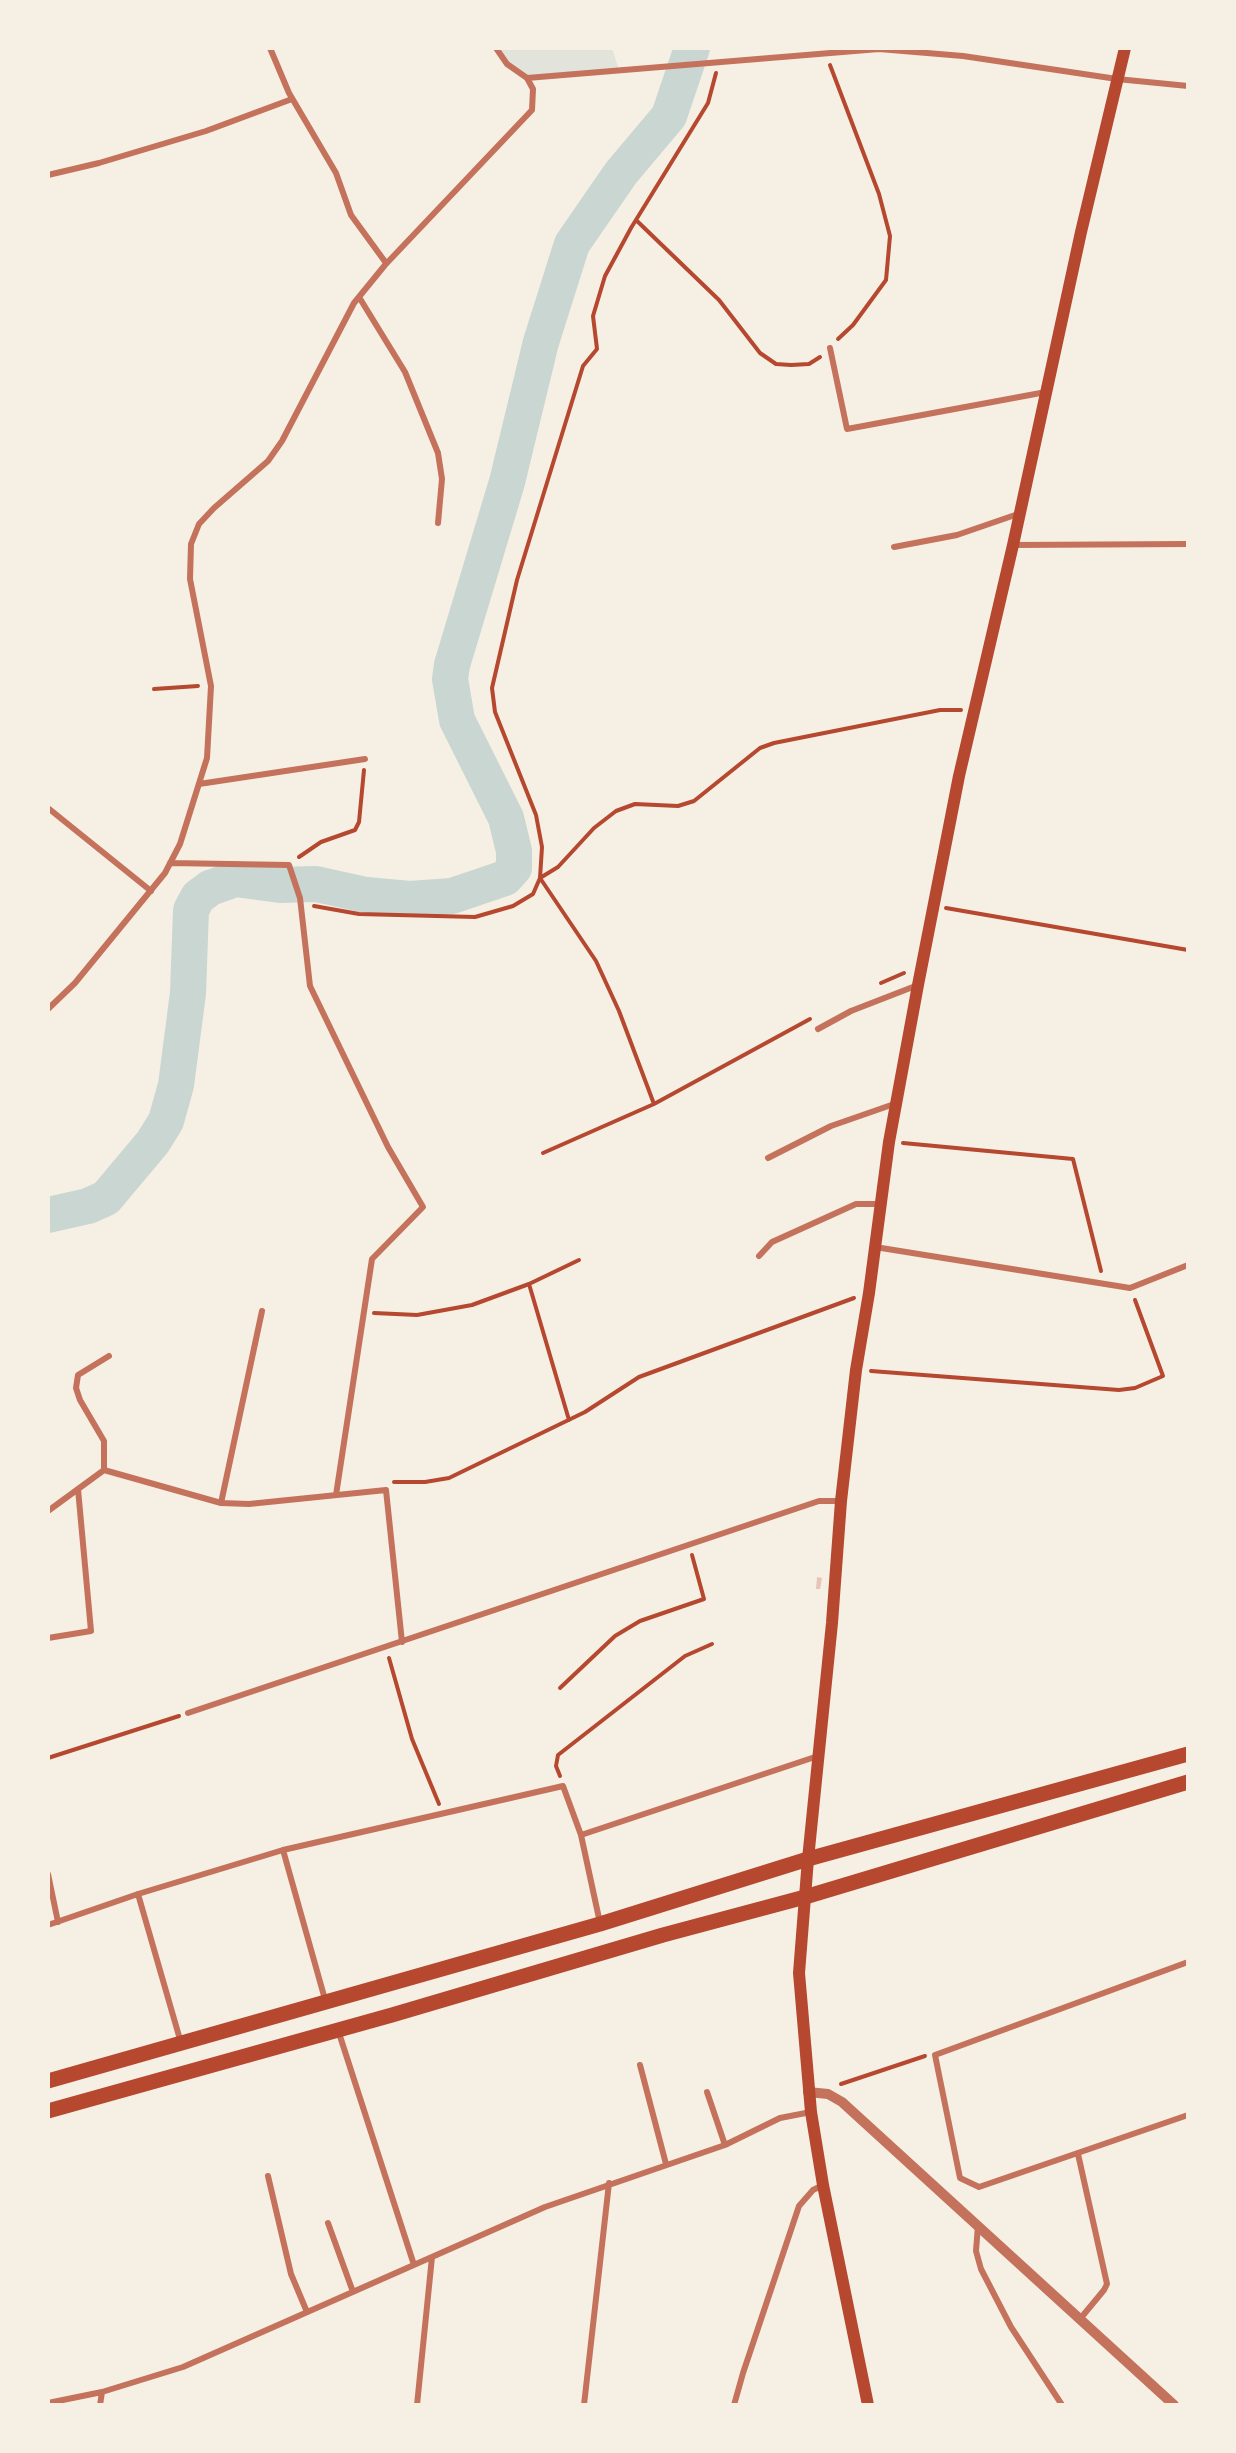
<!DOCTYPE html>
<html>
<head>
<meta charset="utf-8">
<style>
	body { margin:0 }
	#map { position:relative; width:1236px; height:2453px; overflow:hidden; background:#f6efe4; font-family:"IBM Plex Sans",sans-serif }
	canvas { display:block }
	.frame { position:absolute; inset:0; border:50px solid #f6efe4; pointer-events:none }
</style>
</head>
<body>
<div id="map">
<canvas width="1236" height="2453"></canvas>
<div class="frame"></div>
</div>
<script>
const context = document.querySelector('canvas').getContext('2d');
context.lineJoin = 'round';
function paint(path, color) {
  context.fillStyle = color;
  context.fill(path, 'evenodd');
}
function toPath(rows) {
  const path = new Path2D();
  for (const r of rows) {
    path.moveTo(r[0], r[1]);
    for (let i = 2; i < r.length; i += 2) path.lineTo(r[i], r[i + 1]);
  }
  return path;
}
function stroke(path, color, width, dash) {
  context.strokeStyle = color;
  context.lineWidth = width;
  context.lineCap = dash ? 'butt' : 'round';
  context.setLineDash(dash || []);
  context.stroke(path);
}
paint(toPath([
	[496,48,612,48,619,70,527,78,507,64]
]), '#e2e4dc');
stroke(toPath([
	[48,1215,88,1206,106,1198,153,1142,166,1121,176,1085,188,993,191,910,198,897,210,888,235,879,280,885,316,884,366,895,410,899,452,896,505,878,514,868,514,851,506,818,457,720,450,679,452,665,507,482,541,342,572,244,621,173,669,116,692,48]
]), '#c9d6d2', 36);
paint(toPath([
	[817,1577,822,1578,820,1589,816,1589]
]), '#e6c5b7');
stroke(toPath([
	[830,65,879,194,890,236,886,280,853,325,838,339],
	[636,220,719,300,760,353,776,364,791,365,809,364,820,357],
	[154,689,198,686],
	[299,857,321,842,355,830,359,822,364,770],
	[314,906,359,914,475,917,513,906,533,894,540,878,542,847,536,815,495,712,492,688,517,580,583,366,597,349,593,316,605,276,631,228,708,103,716,73],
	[946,908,1188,950],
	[881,983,904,973],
	[654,1104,619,1011,596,961,540,878,558,867,594,828,616,811,635,804,678,806,694,801,760,748,774,743,940,710,961,710],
	[903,1143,1073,1159,1101,1271],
	[543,1153,654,1104,810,1019],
	[529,1284,569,1420],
	[374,1313,417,1315,472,1305,529,1284,579,1260],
	[871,1371,1119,1390,1135,1388,1163,1376,1135,1300],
	[394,1482,425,1482,449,1478,585,1412,639,1377,854,1298],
	[389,1658,412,1739,439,1804],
	[560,1688,615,1636,640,1621,704,1599,692,1555],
	[48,1758,179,1716],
	[560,1776,556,1766,558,1755,685,1656,712,1644],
	[841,2084,925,2056]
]), '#b5482f', 4);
stroke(toPath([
	[270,48,289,93,336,173,351,215,386,263],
	[496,48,507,64,527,78,879,49,963,56,1117,79,1188,86],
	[48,175,99,163,206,131,292,99],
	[359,297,405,372,438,453,442,479,438,523],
	[830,348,847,429,1046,392],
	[1013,545,1188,544],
	[894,547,957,535,1018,514],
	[199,784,365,759],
	[48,808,151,891],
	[170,863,289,865,300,898,310,986,388,1147,423,1207,372,1259,336,1495],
	[48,1009,75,983,165,873,180,844,207,758,211,686,190,579,191,544,199,524,214,508,268,461,282,441,354,303,385,265,532,110,533,89,527,78],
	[818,1029,851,1011,918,985],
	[768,1158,831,1126,897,1103],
	[875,1247,1130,1288,1188,1265],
	[759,1256,772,1242,856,1204,880,1204],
	[104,1470,104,1441,80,1400,76,1388,78,1375,109,1356],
	[221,1503,262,1311],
	[48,1511,104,1470,221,1503,249,1504,386,1490,402,1642],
	[48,1638,91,1631,78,1489],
	[188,1713,819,1501,841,1501],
	[581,1835,600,1923],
	[283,1850,326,2003],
	[48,1874,58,1922],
	[138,1894,181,2043],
	[48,1925,138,1894,283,1850,563,1786,581,1835,818,1756],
	[1188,1962,935,2055,960,2178,979,2187,1188,2115],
	[338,2030,414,2265],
	[640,2065,666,2164],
	[707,2092,725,2145],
	[1078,2154,1107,2284,1104,2290,1080,2319],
	[268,2176,291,2274,307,2312],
	[328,2223,353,2292],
	[978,2225,976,2251,981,2269,1011,2327,1062,2405],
	[48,2403,102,2392,183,2367,545,2207,725,2145,780,2118,811,2112],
	[100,2405,102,2392],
	[417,2405,432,2257],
	[584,2405,609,2183],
	[734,2405,743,2373,799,2206,813,2190,823,2185]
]), '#c5725c', 6);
stroke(toPath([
	[808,2092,828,2094,842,2102,1174,2405]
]), '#c5725c', 10);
stroke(toPath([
	[868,2405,823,2185,811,2112,799,1973,808,1859,832,1623,841,1501,856,1370,869,1293,889,1142,918,985,959,776,1013,545,1081,232,1125,48]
]), '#b5482f', 12);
stroke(toPath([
	[48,2081,600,1924,808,1859,1188,1754],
	[48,2111,392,2015,663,1935,805,1897,1188,1782]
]), '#b5482f', 15);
</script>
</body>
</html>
